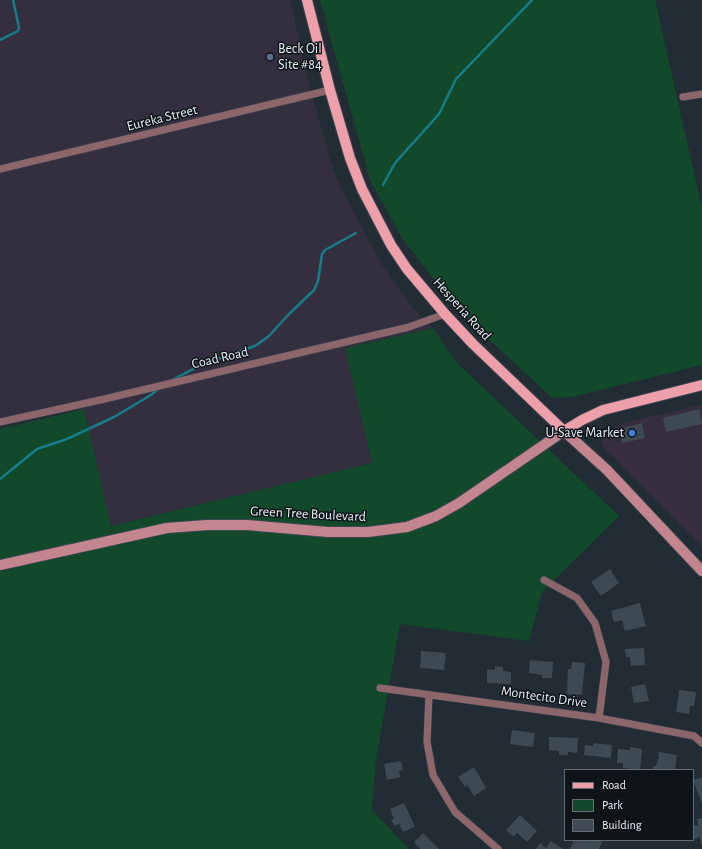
<!DOCTYPE html>
<html>
<head>
<meta charset="utf-8">
<style>
	body { margin:0 }
	#map { position:relative; width:702px; height:849px; overflow:hidden; background:#212c35; font-family:"Alegreya Sans",sans-serif }
	canvas { display:block }
	.legend { position:absolute; left:564px; top:769px; width:130px; height:72px; box-sizing:border-box; background:#0f1418; border:1px solid #666c71; margin:0; padding:5px 7px; list-style:none; font-size:12px; color:#e8eff6 }
	.legend li { display:flex; align-items:center; gap:8px; height:20px }
	.legend b { width:20px; border:1px solid #666c71 }
</style>
</head>
<body>
<div id="map">
<canvas width="702" height="849"></canvas>
<ul class="legend">
<li><b style="height:5px;background:#ed9faa"></b>Road</li>
<li><b style="height:11px;background:#12492b"></b>Park</li>
<li><b style="height:11px;background:#3d4a53"></b>Building</li>
</ul>
</div>
<script>
const context = document.querySelector('canvas').getContext('2d');
context.lineJoin = 'round';
function paint(path, color) {
  context.fillStyle = color;
  context.fill(path, 'evenodd');
}
function toPath(rows) {
  const path = new Path2D();
  for (const r of rows) {
    path.moveTo(r[0], r[1]);
    for (let i = 2; i < r.length; i += 2) path.lineTo(r[i], r[i + 1]);
  }
  return path;
}
function stroke(path, color, width, dash) {
  context.strokeStyle = color;
  context.lineWidth = width;
  context.lineCap = dash ? 'butt' : 'round';
  context.setLineDash(dash || []);
  context.stroke(path);
}
function label(font, color, halo, rows, align = 'center') {
  context.font = font + ' "Alegreya Sans",sans-serif';
  context.lineWidth = 3;
  context.setLineDash([]);
  context.textBaseline = 'middle';
  context.strokeStyle = halo;
  context.fillStyle = color;
  for (const [text, x, y, turn = 0] of rows) {
    context.save();
    context.translate(x, y);
    context.rotate((+turn || 0) * Math.PI / 180);
    context.textAlign = isNaN(turn) ? turn : align;
    if (halo) context.strokeText(text, 0, 0);
    context.fillText(text, 0, 0);
    context.restore();
  }
}
paint(toPath([
	[702,405,702,546,604,448,601,440,605,433,622,423]
]), '#362e3f');
paint(toPath([
	[0,0,290,0,309,84,331,163,339,184,382,265,411,306,433,328,346,348,372,463,110,526,84,409,0,425]
]), '#342f3f');
paint(toPath([
	[320,0,655,0,702,208,702,365,572,397,552,398,459,311,402,238,370,180],
	[433,328,456,362,619,516,542,592,529,641,400,624,376,759,372,810,409,849,0,849,0,429,84,409,111,526,372,463,345,348]
]), '#12492b');
stroke(toPath([
	[0,40,18,31,19,27,13,0],
	[383,185,395,163,439,114,456,79,532,0],
	[172,380,203,364,255,346,269,336,288,315,314,290,318,281,322,254,325,250,356,233],
	[0,479,37,449,67,439,114,417,151,395,158,389]
]), '#167d8a', 2.5);
paint(toPath([
	[699,409,702,424,666,432,663,418],
	[642,423,645,438,622,443,619,429],
	[610,569,619,583,601,596,591,582],
	[640,603,646,626,625,631,622,620,614,622,611,611],
	[644,648,645,665,631,666,630,657,626,657,625,649],
	[421,651,446,653,444,670,420,668],
	[530,660,553,662,552,678,542,678,542,675,529,673],
	[572,662,585,663,582,695,567,694,568,669,571,669],
	[495,666,503,667,503,671,511,672,511,684,487,683,487,669,495,670],
	[645,684,649,701,634,703,631,687],
	[679,690,696,692,694,706,690,706,689,714,676,712],
	[512,730,535,733,533,747,510,744],
	[549,737,578,738,577,753,568,752,568,755,559,755,559,751,549,750],
	[594,743,612,745,611,758,584,755,585,745,593,746],
	[630,747,642,749,640,770,623,768,623,763,617,763,618,749,630,750],
	[658,752,677,755,675,770,653,769,653,766,656,766,659,758],
	[401,761,403,770,399,771,400,777,387,780,384,764],
	[474,767,486,788,474,796,467,785,465,787,458,777],
	[702,777,702,803,693,780],
	[404,803,415,827,403,832,399,824,395,826,391,820,394,819,390,809],
	[520,815,537,831,527,842,517,833,514,837,506,830],
	[702,818,702,844,701,844,700,837,693,839,693,826,698,825,697,819],
	[423,833,439,849,420,849,414,842],
	[574,840,578,841,603,840,599,849,570,849],
	[551,841,563,849,536,849,540,843,546,848]
]), '#3d4a53');
const minor = toPath([
	[683,97,702,94],
	[0,169,330,90],
	[0,422,100,400,409,327,445,314],
	[544,580,577,598,595,623,606,662,599,718],
	[380,688,599,718,694,736,702,743],
	[429,695,427,742,433,775,455,812,498,849]
]);
const secondary = toPath([
	[0,565,167,528,207,525,247,525,328,532,368,532,407,527,436,516,459,503,564,431,607,470,702,571]
]);
const primary = toPath([
	[307,0,330,90,350,158,362,189,391,245,407,269,445,314,473,344,564,431,582,420,603,410,702,385]
]);
stroke(minor, '#3d4750', 8);
stroke(secondary, '#3d4750', 12);
stroke(primary, '#3d4750', 12);
stroke(minor, '#8c666b', 7);
stroke(secondary, '#c3868f', 10);
stroke(primary, '#ed9faa', 10);
for (const [x, y, r, color] of [
	[270,57,4,"#5c6f8a"],
	[632,433,4,"#3f7fe0"]
]) {
  const dot = new Path2D();
  dot.arc(x, y, r, 0, 2 * Math.PI);
  context.fillStyle = color;
  context.fill(dot);
  stroke(dot, '#0f1418', 1.5);
}
label('14px', '#e8eff6', '#0f1418', [
	["Beck Oil",278,49],
	["Site #84",278,65],
	["U-Save Market",624,433,"right"]
], 'left');
label('14px', '#e8eff6', '#0f1418', [
	["Eureka Street",162,118,-14],
	["Hesperia Road",462,309,48],
	["Coad Road",220,358,-13],
	["Green Tree Boulevard",308,514,3],
	["Montecito Drive",544,697,8]
]);
</script>
</body>
</html>
